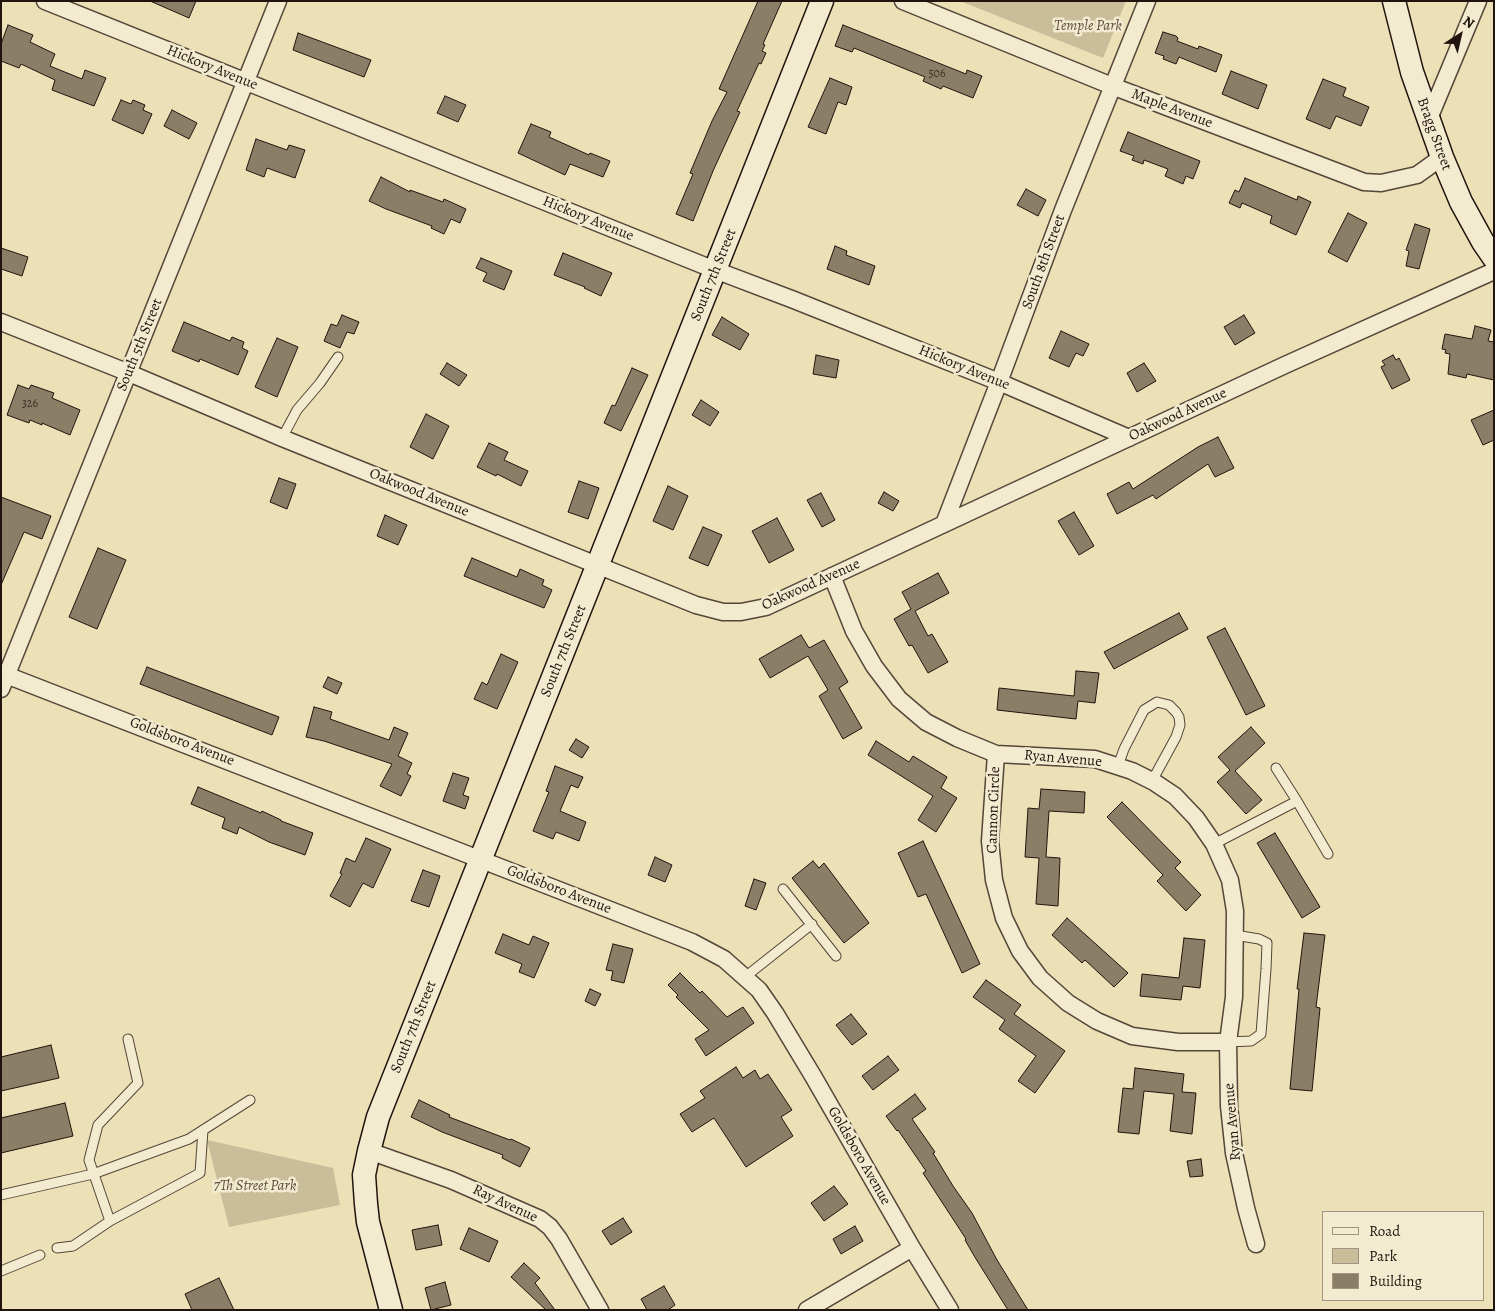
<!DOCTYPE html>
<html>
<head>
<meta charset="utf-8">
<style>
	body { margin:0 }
	#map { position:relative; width:1495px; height:1311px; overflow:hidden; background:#ece0b7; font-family:Alegreya,serif }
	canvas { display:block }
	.frame { position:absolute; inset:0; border:2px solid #21130e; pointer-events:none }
	.legend { position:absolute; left:1322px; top:1211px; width:162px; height:90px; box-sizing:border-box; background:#f3ebd0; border:1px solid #9f9582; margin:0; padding:6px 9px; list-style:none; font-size:15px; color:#21130e }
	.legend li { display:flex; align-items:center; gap:10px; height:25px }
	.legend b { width:25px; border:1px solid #9f9582 }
	.north { position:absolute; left:1435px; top:10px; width:50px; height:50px; -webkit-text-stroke:4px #f3ebd0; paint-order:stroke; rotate:35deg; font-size:14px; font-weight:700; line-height:20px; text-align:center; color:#21130e }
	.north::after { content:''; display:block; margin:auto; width:18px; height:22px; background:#21130e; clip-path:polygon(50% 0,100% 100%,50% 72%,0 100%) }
</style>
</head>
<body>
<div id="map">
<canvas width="1495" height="1311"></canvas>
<div class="frame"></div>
<ul class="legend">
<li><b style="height:6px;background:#f3ebd0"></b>Road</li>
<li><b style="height:14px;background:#c9bd9a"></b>Park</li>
<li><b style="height:14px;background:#8b7e66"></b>Building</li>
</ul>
<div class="north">N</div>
</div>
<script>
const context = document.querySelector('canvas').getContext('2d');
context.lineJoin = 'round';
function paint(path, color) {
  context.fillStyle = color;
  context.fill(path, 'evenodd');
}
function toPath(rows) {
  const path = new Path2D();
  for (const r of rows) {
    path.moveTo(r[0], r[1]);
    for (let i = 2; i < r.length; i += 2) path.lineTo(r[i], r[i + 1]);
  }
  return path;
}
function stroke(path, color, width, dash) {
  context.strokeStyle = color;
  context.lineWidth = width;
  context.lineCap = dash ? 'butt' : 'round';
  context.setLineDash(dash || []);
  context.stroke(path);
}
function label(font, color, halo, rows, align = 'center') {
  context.font = font + ' Alegreya,serif';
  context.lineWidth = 5;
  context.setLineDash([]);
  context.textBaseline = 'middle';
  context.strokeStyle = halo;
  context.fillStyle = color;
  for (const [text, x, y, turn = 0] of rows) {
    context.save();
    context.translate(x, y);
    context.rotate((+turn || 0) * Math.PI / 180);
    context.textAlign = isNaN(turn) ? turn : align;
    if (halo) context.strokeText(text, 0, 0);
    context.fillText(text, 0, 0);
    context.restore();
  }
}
paint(toPath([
	[960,1,1126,1,1103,58],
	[207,1140,333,1168,340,1205,229,1227]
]), '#c9bd9a');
const building = toPath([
	[150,1,196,1,189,18,150,1],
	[758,1,782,1,763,44,765,45,762,51,766,53,761,64,759,63,737,111,740,112,713,171,693,221,676,214,693,174,690,173,712,121,727,92,719,89,758,1],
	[8,25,33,35,30,42,55,54,50,66,82,79,85,70,106,78,94,106,52,90,55,80,21,64,19,68,1,61,1,44,8,25],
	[843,25,966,74,967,70,982,76,973,98,943,86,941,89,923,81,925,77,854,48,852,52,835,46,843,25],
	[1163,32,1176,36,1178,38,1177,41,1198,49,1199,46,1222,55,1216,72,1179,57,1176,64,1163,59,1164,56,1155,53,1163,32],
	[298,33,371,60,364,77,293,50,298,33],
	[1231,71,1267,85,1258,109,1222,94,1231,71],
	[830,78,852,87,846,105,838,102,826,134,808,127,830,78],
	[1323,79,1346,88,1343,96,1369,107,1361,126,1336,116,1330,129,1306,119,1323,79],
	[445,96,466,105,458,122,437,113,445,96],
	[121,100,131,104,133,100,145,105,143,110,152,114,143,134,112,120,121,100],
	[172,110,197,123,189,139,164,126,172,110],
	[531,124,551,132,549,137,589,155,590,153,610,161,603,177,570,164,565,175,518,153,531,124],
	[1128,132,1200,161,1193,179,1186,176,1183,184,1165,176,1168,169,1144,160,1143,164,1132,160,1134,156,1120,151,1128,132],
	[256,139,287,150,289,145,305,150,295,178,267,168,264,177,246,170,256,139],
	[381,177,410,192,410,190,443,202,444,199,466,209,460,223,451,219,444,234,431,228,432,226,386,209,369,201,381,177],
	[1245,178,1297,200,1298,196,1311,202,1296,235,1270,223,1272,216,1242,203,1240,208,1229,203,1235,190,1239,192,1245,178],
	[1026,189,1046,200,1038,216,1017,205,1026,189],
	[1348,213,1367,223,1347,262,1328,252,1348,213],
	[1415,224,1430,229,1419,269,1406,266,1409,251,1406,250,1415,224],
	[835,246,847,251,846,255,875,266,869,285,827,269,835,246],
	[1,248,28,257,22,276,1,269,1,248],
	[563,253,612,273,601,296,584,288,585,287,554,275,563,253],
	[481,258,512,271,504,290,483,281,487,273,476,268,481,258],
	[342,315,359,322,354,334,347,332,340,348,324,341,331,324,337,326,342,315],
	[1244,315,1255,333,1235,345,1224,327,1244,315],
	[722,317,749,334,740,350,712,335,722,317],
	[184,322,230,341,232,337,244,342,242,348,248,351,238,375,200,359,199,362,172,351,184,322],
	[1475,326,1491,330,1488,341,1494,342,1494,380,1467,374,1466,378,1448,374,1450,354,1445,353,1446,350,1442,349,1445,334,1472,339,1475,326],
	[1061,331,1089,344,1083,356,1076,353,1069,367,1049,358,1061,331],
	[277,338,298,347,277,397,255,387,277,338],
	[816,355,839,360,836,378,813,374,816,355],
	[1393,355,1396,360,1399,358,1410,380,1392,389,1381,367,1385,365,1382,361,1393,355],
	[447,363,467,375,459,386,440,374,447,363],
	[1144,363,1156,381,1137,392,1127,373,1144,363],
	[632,368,648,375,621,431,604,423,612,405,615,406,632,368],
	[18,385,29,389,31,385,54,393,52,398,80,410,70,435,42,423,42,425,30,420,29,423,7,415,18,385],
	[701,400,719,412,710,426,692,415,701,400],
	[1494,410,1494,440,1483,445,1471,420,1494,410],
	[426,414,449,426,433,459,410,447,426,414],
	[1218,437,1234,468,1215,477,1208,464,1156,499,1153,495,1117,514,1107,494,1129,482,1133,489,1198,447,1218,437],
	[489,443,508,452,504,460,528,471,521,486,497,474,496,476,477,467,489,443],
	[279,478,296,484,287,509,270,502,279,478],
	[579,481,599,488,588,519,568,512,579,481],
	[668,486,688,496,673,530,653,521,668,486],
	[884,492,899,501,893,511,878,503,884,492],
	[821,493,835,520,822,527,807,500,821,493],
	[1,497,51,516,42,539,24,532,1,585,1,497],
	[1074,512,1094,546,1079,555,1058,521,1074,512],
	[385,515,407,525,398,545,377,536,385,515],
	[777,518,794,550,769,563,752,531,777,518],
	[703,527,722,535,708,566,689,558,703,527],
	[98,548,126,560,97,629,69,617,98,548],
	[472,558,517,577,520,569,544,580,542,585,552,590,544,608,464,576,472,558],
	[938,573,949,593,915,611,928,636,932,634,948,662,928,673,912,645,909,646,894,619,911,609,902,592,938,573],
	[1179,613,1188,629,1114,669,1104,652,1179,613],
	[1225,628,1265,706,1246,715,1207,637,1225,628],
	[801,635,809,648,824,640,848,682,839,688,862,728,843,739,819,696,828,690,808,656,770,678,759,659,801,635],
	[501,654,518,662,497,709,474,699,482,682,487,685,501,654],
	[147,667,279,717,272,735,140,684,147,667],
	[1076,671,1099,673,1095,703,1078,701,1076,719,997,710,999,688,1074,696,1076,671],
	[328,677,342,683,337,694,323,687,328,677],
	[314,707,332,712,330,719,389,740,394,727,408,733,398,756,412,763,407,774,411,776,401,796,380,786,392,764,324,741,306,737,314,707],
	[1251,727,1265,743,1235,771,1262,800,1246,814,1217,782,1230,770,1218,757,1251,727],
	[576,739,589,747,582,758,569,750,576,739],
	[876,741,909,762,913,756,947,777,941,788,957,798,936,832,918,820,933,796,868,755,876,741],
	[555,766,583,777,578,788,571,785,560,811,586,822,579,841,556,832,553,839,533,831,549,792,546,791,555,766],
	[453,773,469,778,463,795,469,797,465,809,443,801,453,773],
	[198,787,261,813,262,811,281,820,281,821,313,833,305,855,269,842,239,827,237,834,222,828,225,818,191,804,198,787],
	[1041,789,1085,792,1084,813,1049,811,1046,857,1060,858,1058,906,1036,904,1039,858,1025,857,1028,808,1039,809,1041,789],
	[1122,802,1181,862,1175,868,1201,895,1186,911,1157,881,1163,875,1107,817,1122,802],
	[1275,833,1320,907,1302,918,1257,843,1275,833],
	[366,838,391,849,373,888,363,883,350,907,330,896,342,874,340,873,346,858,355,862,366,838],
	[923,841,980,964,962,973,926,894,918,897,898,853,923,841],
	[655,857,672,865,665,882,648,875,655,857],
	[813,861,819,868,824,863,869,923,844,943,792,878,813,861],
	[423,870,440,876,429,907,411,901,423,870],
	[754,879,766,883,756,910,745,906,754,879],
	[1067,918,1128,973,1114,987,1085,960,1082,963,1052,935,1067,918],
	[1304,933,1325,935,1316,1007,1320,1008,1312,1091,1290,1089,1299,989,1297,989,1304,933],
	[503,934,529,945,533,936,549,943,534,978,519,972,522,964,495,953,503,934],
	[1184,938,1205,940,1200,988,1183,986,1181,1000,1140,996,1142,974,1179,978,1184,938],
	[613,944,633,949,624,983,611,980,613,971,606,970,613,944],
	[680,973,700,993,702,991,727,1017,743,1007,754,1023,706,1056,695,1039,709,1030,676,997,678,995,668,985,680,973],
	[986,980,1021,1005,1014,1014,1065,1051,1035,1093,1018,1081,1036,1056,999,1029,1005,1020,973,997,986,980],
	[590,989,601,994,595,1006,585,1001,590,989],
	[851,1014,867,1034,852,1045,836,1025,851,1014],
	[51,1045,59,1078,1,1091,1,1057,51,1045],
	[888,1056,899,1070,873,1090,862,1076,888,1056],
	[736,1067,743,1078,755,1070,760,1079,768,1074,792,1110,781,1117,793,1136,746,1167,714,1118,692,1132,680,1114,705,1098,700,1091,736,1067],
	[1135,1068,1184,1074,1182,1092,1196,1093,1192,1134,1170,1131,1174,1094,1144,1091,1139,1134,1118,1132,1123,1088,1133,1089,1135,1068],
	[915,1094,926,1109,912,1119,935,1152,933,1153,953,1186,972,1213,997,1260,1028,1310,1008,1310,976,1259,965,1240,966,1239,923,1173,926,1171,898,1130,897,1131,886,1116,915,1094],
	[419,1100,450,1115,449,1117,510,1140,511,1139,530,1148,520,1167,502,1158,503,1155,442,1132,411,1117,419,1100],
	[65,1103,73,1136,1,1153,1,1118,65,1103],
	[1201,1159,1203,1176,1190,1177,1187,1161,1201,1159],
	[834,1186,848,1204,824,1221,811,1203,834,1186],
	[623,1218,632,1232,611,1245,602,1231,623,1218],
	[438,1225,442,1245,416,1250,412,1230,438,1225],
	[855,1226,863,1241,841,1254,833,1239,855,1226],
	[469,1228,498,1241,489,1262,460,1249,469,1228],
	[524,1263,540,1278,535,1283,555,1310,546,1310,511,1277,524,1263],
	[219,1278,234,1310,192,1310,185,1294,219,1278],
	[445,1282,451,1305,431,1310,425,1288,445,1282],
	[664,1286,675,1305,668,1310,647,1310,641,1299,664,1286]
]);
paint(building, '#8b7e66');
stroke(building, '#21130e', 1);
const lane = toPath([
	[282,438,297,410,320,383,338,357],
	[1118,766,1124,749,1144,710,1157,702,1169,705,1176,712,1179,717,1180,725,1176,737,1152,781],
	[1276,768,1297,801],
	[1214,844,1297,801,1328,854],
	[783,889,836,956],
	[745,977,812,924],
	[1228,1042,1251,1041,1261,1034,1266,969,1267,943,1259,939,1235,935],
	[1,1195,93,1174,189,1139,250,1100],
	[110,1221,89,1160,98,1125,138,1083,128,1039],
	[57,1248,73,1246,110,1221,200,1173,203,1130],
	[1,1271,40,1255]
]);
const street = toPath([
	[45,1,715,270,794,300,999,382,1129,438],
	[903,1,1112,86,1364,182,1381,183,1417,175,1442,157],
	[1428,121,1478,1],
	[1,322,129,373,282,438,696,605,723,612,741,612,766,607,1285,365,1494,271],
	[944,524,999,382,1063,210,1147,1],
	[832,576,854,631,874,666,899,699,926,722,957,738,996,754,1095,759,1132,771,1154,782,1175,796,1196,818,1214,844,1230,880,1235,911,1234,997,1228,1042,1229,1106,1234,1153,1246,1208,1256,1244],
	[1,673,623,915,692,942,724,959,759,990,775,1013,813,1076,912,1248,950,1310],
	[1,689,278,1],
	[996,754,990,841,994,880,1004,918,1020,951,1040,978,1068,1003,1097,1021,1132,1036,1178,1042,1228,1042],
	[369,1151,451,1180,540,1219,550,1227,559,1239,600,1310],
	[807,1310,912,1248]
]);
const secondary = toPath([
	[1394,1,1412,72,1442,157,1461,202,1483,242,1494,258],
	[391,1310,368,1222,366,1204,364,1175,369,1151,378,1117,822,1]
]);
stroke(lane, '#544638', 11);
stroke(street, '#544638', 19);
stroke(secondary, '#21130e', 25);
stroke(lane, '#f3ebd0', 9);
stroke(street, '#f3ebd0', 16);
stroke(secondary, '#f3ebd0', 22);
label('12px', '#3c2e24', null, [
	["506",937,74],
	["326",30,404]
]);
label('italic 15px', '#5c4e3f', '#f3ebd0', [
	["Temple Park",1088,26],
	["7Th Street Park",255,1186]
]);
label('15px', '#21130e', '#f3ebd0', [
	["Hickory Avenue",212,68,22],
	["Maple Avenue",1172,109,21],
	["Bragg Street",1434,134,70],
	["Hickory Avenue",588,219,22],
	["South 8th Street",1044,262,-70],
	["South 7th Street",714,275,-68],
	["South 5th Street",140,345,-68],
	["Hickory Avenue",964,368,22],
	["Oakwood Avenue",1178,415,-25],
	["Oakwood Avenue",419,493,22],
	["Oakwood Avenue",811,585,-24],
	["South 7th Street",564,651,-68],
	["Goldsboro Avenue",182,742,21],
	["Ryan Avenue",1063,759,5],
	["Cannon Circle",994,810,-88],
	["Goldsboro Avenue",559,890,21],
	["South 7th Street",414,1027,-68],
	["Ryan Avenue",1233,1122,-95],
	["Goldsboro Avenue",859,1156,60],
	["Ray Avenue",505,1204,25]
]);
</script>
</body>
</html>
